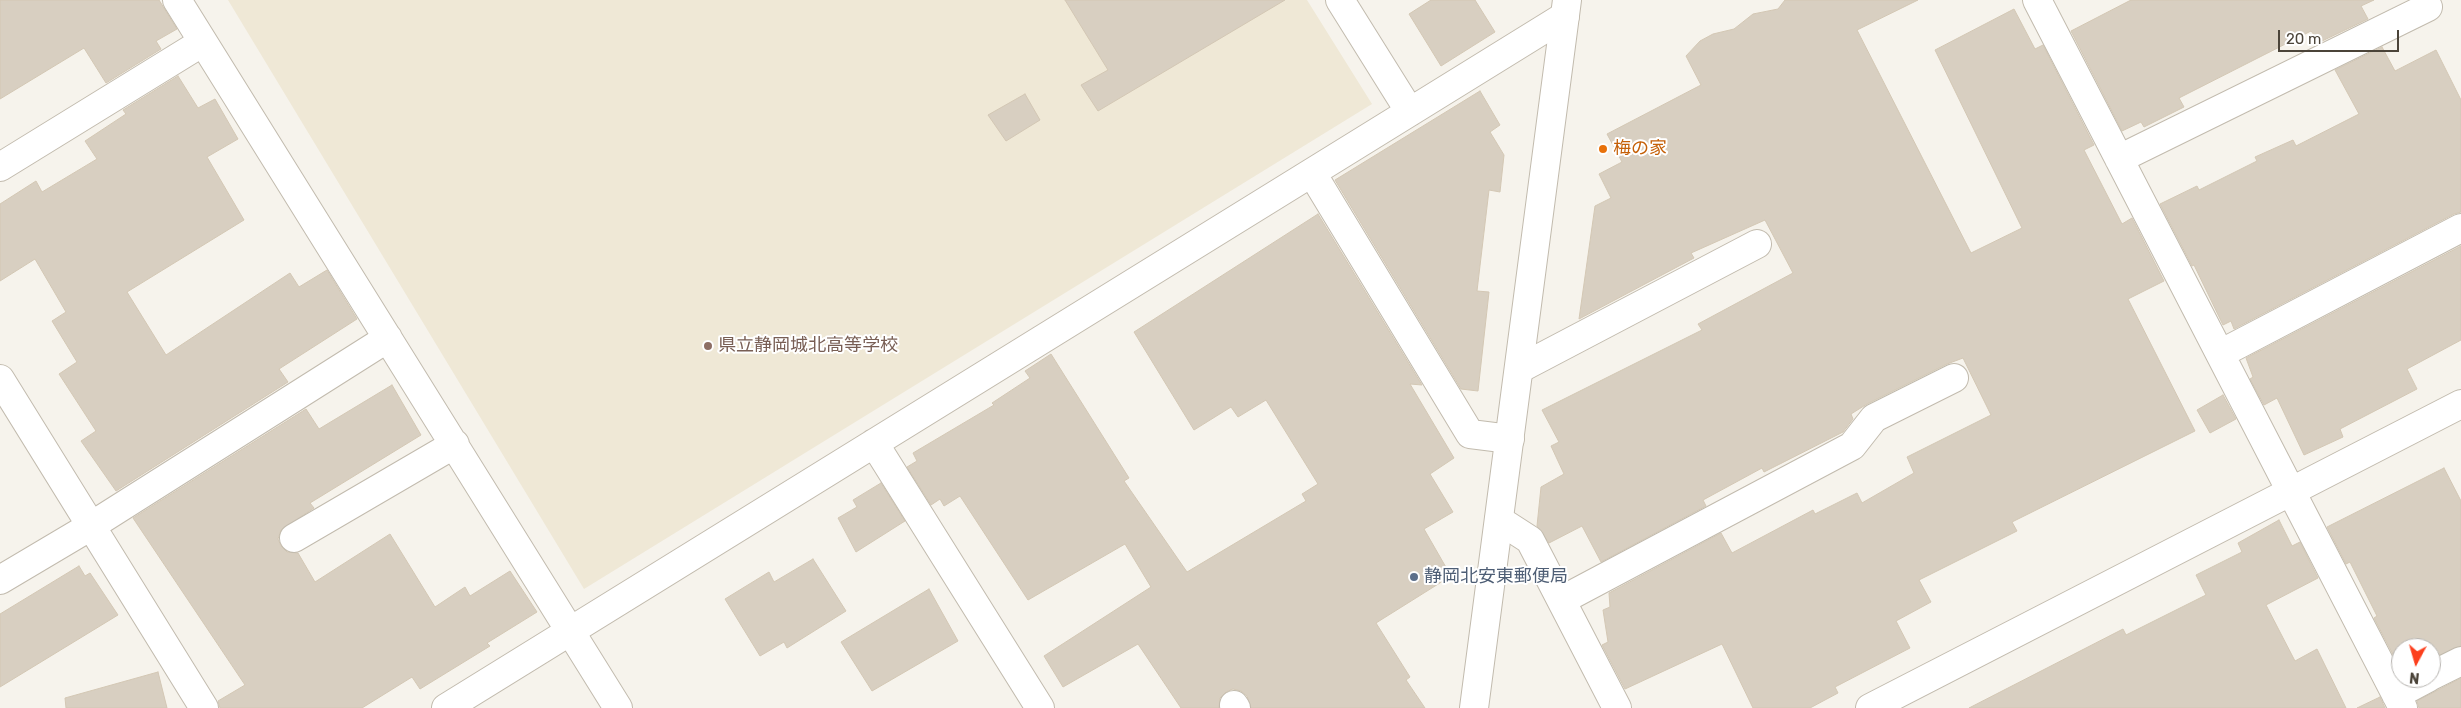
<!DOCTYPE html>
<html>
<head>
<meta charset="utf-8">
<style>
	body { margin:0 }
	#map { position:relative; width:2461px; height:708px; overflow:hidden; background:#f6f3ec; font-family:Rubik,sans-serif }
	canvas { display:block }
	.north { position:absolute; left:2391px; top:638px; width:50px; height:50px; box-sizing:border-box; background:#fff; border:1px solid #b7b4b0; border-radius:50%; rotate:186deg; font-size:14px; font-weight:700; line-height:20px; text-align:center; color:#4b4439 }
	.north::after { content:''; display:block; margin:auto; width:18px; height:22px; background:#fc3f1d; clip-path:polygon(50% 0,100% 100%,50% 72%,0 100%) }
	.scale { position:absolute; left:2278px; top:30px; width:121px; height:22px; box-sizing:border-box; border:2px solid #4b4439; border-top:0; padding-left:6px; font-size:15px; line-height:18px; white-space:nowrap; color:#4b4439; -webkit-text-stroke:4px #fff; paint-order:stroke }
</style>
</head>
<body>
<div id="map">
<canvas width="2461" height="708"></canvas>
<div class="north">N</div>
<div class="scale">20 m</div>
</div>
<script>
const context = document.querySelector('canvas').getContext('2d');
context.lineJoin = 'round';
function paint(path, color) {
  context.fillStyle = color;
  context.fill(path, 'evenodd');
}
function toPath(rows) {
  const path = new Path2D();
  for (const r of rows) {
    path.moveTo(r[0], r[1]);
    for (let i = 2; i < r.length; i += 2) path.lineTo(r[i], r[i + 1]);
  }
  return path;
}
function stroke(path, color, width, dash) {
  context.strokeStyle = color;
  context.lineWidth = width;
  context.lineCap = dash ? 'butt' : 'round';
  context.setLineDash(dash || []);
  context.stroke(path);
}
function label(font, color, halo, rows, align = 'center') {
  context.font = font + ' Rubik,"Noto Sans JP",sans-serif';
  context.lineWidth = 4;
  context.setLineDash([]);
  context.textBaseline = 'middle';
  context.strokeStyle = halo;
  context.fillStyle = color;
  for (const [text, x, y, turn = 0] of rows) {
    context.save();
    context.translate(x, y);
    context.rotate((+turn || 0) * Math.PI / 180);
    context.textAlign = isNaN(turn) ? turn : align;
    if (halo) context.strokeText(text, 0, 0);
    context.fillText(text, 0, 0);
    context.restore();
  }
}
paint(toPath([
	[228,0,1307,0,1372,104,584,589]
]), '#efe8d6');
const building = toPath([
	[0,0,159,0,177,29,156,41,161,49,106,83,84,48,0,99,0,0],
	[1065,0,1285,0,1098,111,1081,85,1108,70,1065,0],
	[1431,0,1475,0,1495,32,1441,66,1409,14,1431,0],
	[1785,0,1918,0,1857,30,1971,253,2022,228,1935,50,2014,9,2035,49,2043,45,2094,145,2084,150,2122,224,2132,218,2164,281,2128,299,2195,431,2012,522,2017,531,1919,580,1931,602,1896,621,1910,648,1835,687,1838,693,1810,708,1753,708,1722,644,1625,689,1602,645,1608,642,1603,610,1610,607,1609,593,1721,533,1732,553,1813,510,1815,514,1857,493,1862,503,1914,473,1907,457,1991,415,1963,358,1947,364,1867,404,1851,414,1853,419,1843,432,1764,472,1762,468,1703,500,1706,506,1601,562,1582,526,1549,543,1537,526,1541,487,1564,474,1551,446,1559,442,1542,410,1702,330,1698,324,1793,273,1765,220,1691,253,1694,258,1579,319,1595,206,1611,198,1599,174,1622,162,1607,134,1701,85,1686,56,1700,41,1713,34,1734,29,1753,14,1778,9,1785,0],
	[2131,0,2374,0,2361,6,2368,19,2320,42,2311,31,2179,98,2184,107,2144,127,2141,122,2122,131,2071,31,2131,0],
	[2382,47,2395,71,2436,50,2461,100,2461,212,2454,214,2234,329,2231,321,2223,325,2194,265,2192,266,2160,204,2197,186,2199,190,2257,161,2255,157,2293,140,2296,146,2359,114,2335,70,2382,47],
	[178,76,198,108,215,99,238,139,207,157,244,220,127,292,166,355,290,273,299,287,327,270,357,319,279,369,288,382,116,491,81,441,96,431,59,374,77,362,52,321,66,312,35,259,0,281,0,204,36,181,42,192,97,159,85,141,126,114,123,110,178,76],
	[1480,91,1500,125,1490,132,1504,155,1500,192,1489,190,1477,291,1489,292,1478,391,1461,389,1335,180,1480,91],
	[1025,94,1040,120,1006,141,988,115,1025,94],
	[1318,214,1422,385,1410,384,1454,458,1430,474,1453,512,1424,529,1451,576,1376,623,1410,677,1406,680,1425,708,1251,708,1247,696,1241,691,1233,689,1226,692,1220,698,1219,708,1181,708,1138,644,1063,687,1044,656,1151,587,1125,544,1028,600,960,496,944,506,940,499,931,505,907,467,917,461,913,453,994,405,992,403,1030,378,1025,371,1051,354,1129,478,1124,481,1187,572,1306,501,1302,494,1318,484,1266,400,1238,417,1231,407,1194,430,1134,332,1318,214],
	[2461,246,2461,340,2407,369,2417,389,2340,429,2343,437,2304,455,2277,398,2264,405,2250,379,2253,377,2246,358,2461,246],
	[392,385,421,435,310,503,314,508,281,530,278,539,281,546,287,552,298,553,315,582,390,534,435,607,465,587,470,596,510,571,537,612,487,643,490,646,420,689,412,677,362,708,220,708,218,701,245,685,133,518,306,409,319,429,392,385],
	[2223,395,2236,419,2210,433,2197,410,2223,395],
	[2444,468,2461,501,2461,646,2431,659,2431,648,2401,648,2401,670,2374,618,2377,616,2350,562,2346,564,2327,527,2444,468],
	[881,483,905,521,856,552,838,518,857,507,853,500,881,483],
	[2279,520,2292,546,2300,542,2318,578,2266,605,2295,661,2317,649,2346,708,1969,708,2123,629,2126,635,2206,595,2196,575,2242,552,2238,543,2279,520],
	[813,559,846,611,787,648,784,642,760,656,725,599,769,572,774,582,813,559],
	[79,566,85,576,90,573,118,615,0,687,0,614,79,566],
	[929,589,958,641,872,691,841,642,929,589],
	[158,672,167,708,66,708,65,698,158,672],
	[2461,678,2461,708,2419,708,2417,701,2461,678],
	[2380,697,2385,708,2357,708,2380,697]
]);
paint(building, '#d8cfc1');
stroke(building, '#d3c7b4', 1);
const minor = toPath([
	[177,0,618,708],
	[1340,0,1410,112],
	[2037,0,2403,708],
	[2119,159,2428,7],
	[0,167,203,42],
	[1312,173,1470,434,1510,439],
	[2220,354,2461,228],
	[1519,369,1757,244],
	[0,379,204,708],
	[874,443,1040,708],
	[1499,520,1530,540,1617,708],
	[294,538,455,444],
	[0,580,91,526,388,338],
	[1562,600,1852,446,1874,418,1954,378],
	[2431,676,2461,661],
	[2396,695,2428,678],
	[1234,705,1236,708],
	[446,708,1565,16],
	[1870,708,2461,404]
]);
const tertiary = toPath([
	[1474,708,1567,0]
]);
stroke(minor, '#c2bbae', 30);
stroke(tertiary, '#c2bbae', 30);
stroke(minor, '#fff', 28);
stroke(tertiary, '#fff', 28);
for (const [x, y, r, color] of [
	[1603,149,5,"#e8710a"],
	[708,346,5,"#8d6e63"],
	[1414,577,5,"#5c6f8a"]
]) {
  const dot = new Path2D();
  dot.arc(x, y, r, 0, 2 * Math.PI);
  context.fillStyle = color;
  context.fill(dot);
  stroke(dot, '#fff', 2);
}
label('18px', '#c56008', '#fff', [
	["梅の家",1613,149]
], 'left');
label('18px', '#785e54', '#fff', [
	["県立静岡城北高等学校",718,346]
], 'left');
label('18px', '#4e5e75', '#fff', [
	["静岡北安東郵便局",1424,577]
], 'left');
</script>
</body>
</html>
